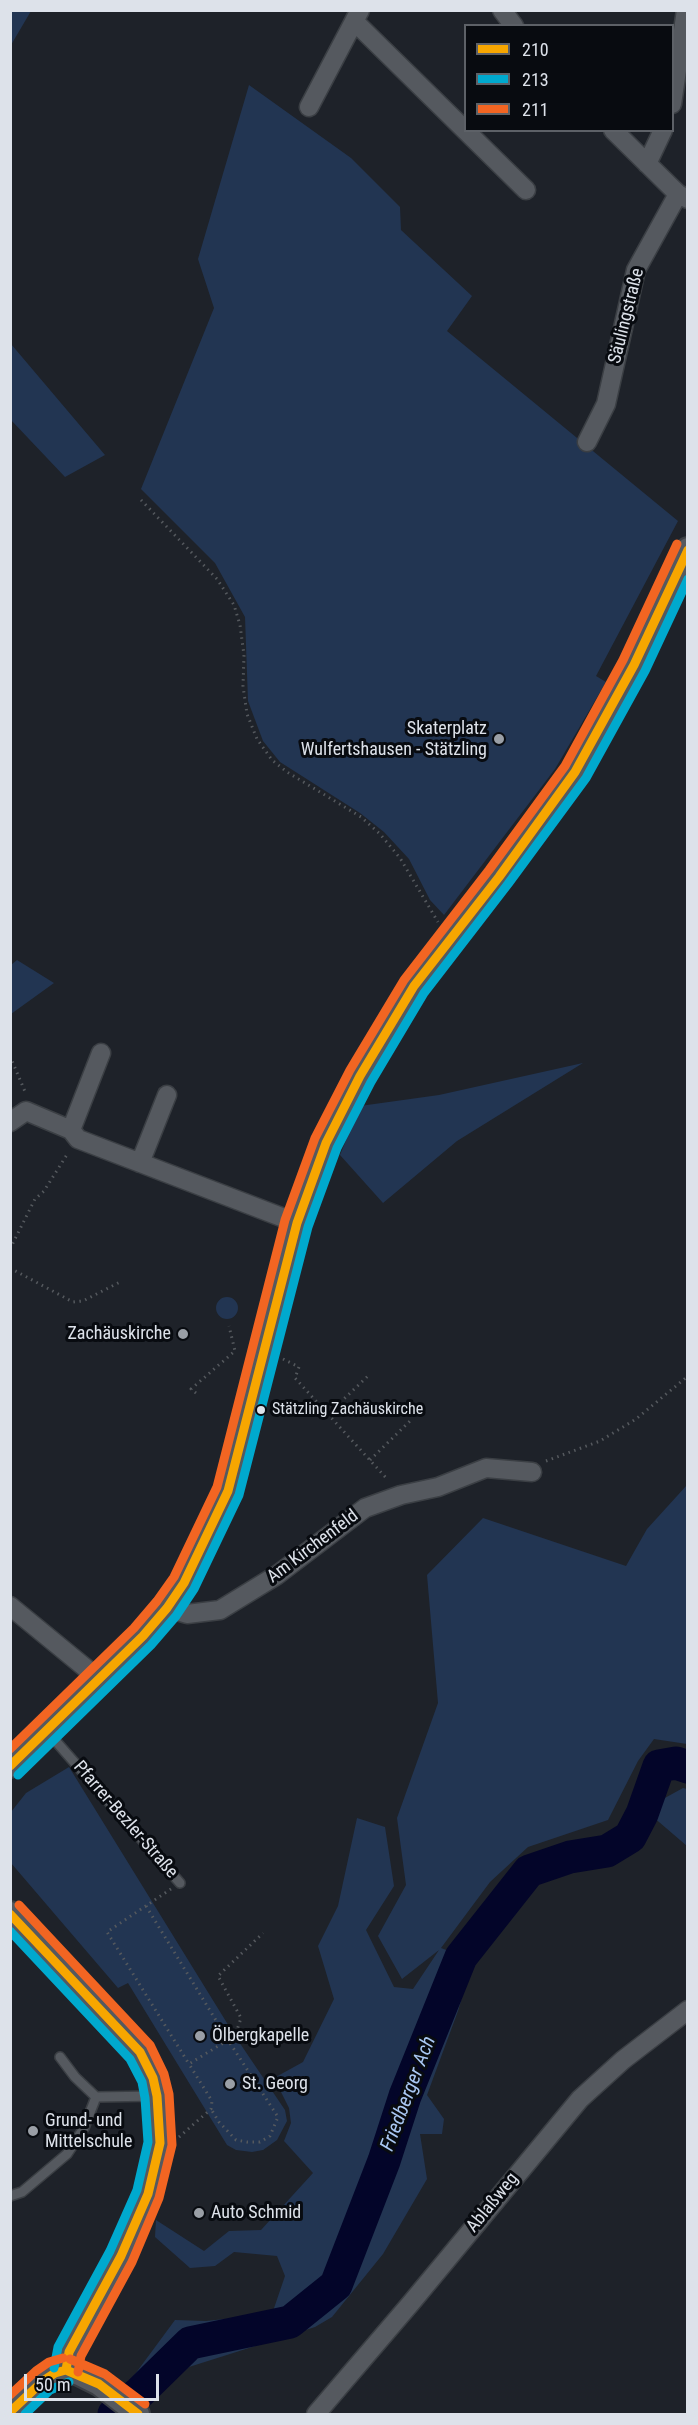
<!DOCTYPE html>
<html>
<head>
<meta charset="utf-8">
<style>
	body { margin:0 }
	#map { position:relative; width:698px; height:2425px; overflow:hidden; background:#1e2229; font-family:"Roboto Condensed",sans-serif }
	canvas { display:block }
	.frame { position:absolute; inset:0; border:12px solid #dde2ea; pointer-events:none }
	.legend { position:absolute; left:464px; top:24px; width:210px; height:108px; box-sizing:border-box; background:#080b10; border:2px solid #5d6167; margin:0; padding:8px 10px; list-style:none; font-size:18px; color:#dde2ea }
	.legend li { display:flex; align-items:center; gap:12px; height:30px }
	.legend b { width:30px; border:2px solid #5d6167 }
	.scale { position:absolute; left:24px; top:2374px; width:135px; height:27px; box-sizing:border-box; border:3px solid #dde2ea; border-top:0; padding-left:8px; font-size:18px; line-height:21px; white-space:nowrap; color:#dde2ea; -webkit-text-stroke:4px #080b10; paint-order:stroke }
</style>
</head>
<body>
<div id="map">
<canvas width="698" height="2425"></canvas>
<div class="frame"></div>
<ul class="legend">
<li><b style="height:8px;background:#f7a600"></b>210</li>
<li><b style="height:8px;background:#00a9ce"></b>213</li>
<li><b style="height:8px;background:#f26522"></b>211</li>
</ul>
<div class="scale">50 m</div>
</div>
<script>
const context = document.querySelector('canvas').getContext('2d');
context.lineJoin = 'round';
function paint(path, color) {
  context.fillStyle = color;
  context.fill(path, 'evenodd');
}
function toPath(rows) {
  const path = new Path2D();
  for (const r of rows) {
    if (r.length === 3) {
      path.moveTo(r[0] + r[2], r[1]);
      path.arc(r[0], r[1], r[2], 0, 2 * Math.PI);
      continue;
    }
    path.moveTo(r[0], r[1]);
    for (let i = 2; i < r.length; i += 2) path.lineTo(r[i], r[i + 1]);
  }
  return path;
}
function stroke(path, color, width, dash) {
  context.strokeStyle = color;
  context.lineWidth = width;
  context.lineCap = dash ? 'butt' : 'round';
  context.setLineDash(dash || []);
  context.stroke(path);
}
function label(font, color, halo, rows, align = 'center') {
  context.font = font + ' "Roboto Condensed",sans-serif';
  context.lineWidth = 6;
  context.setLineDash([]);
  context.textBaseline = 'middle';
  context.strokeStyle = halo;
  context.fillStyle = color;
  for (const [text, x, y, turn = 0] of rows) {
    context.save();
    context.translate(x, y);
    context.rotate((+turn || 0) * Math.PI / 180);
    context.textAlign = isNaN(turn) ? turn : align;
    if (halo) context.strokeText(text, 0, 0);
    context.fillText(text, 0, 0);
    context.restore();
  }
}
paint(toPath([
	[11,10,31,11,11,45,10,11],
	[249,85,351,158,400,207,401,230,472,296,447,331,678,521,596,676,606,682,555,769,444,915,430,900,409,859,384,832,360,813,280,762,263,741,248,701,245,617,215,563,141,489,214,308,198,259],
	[11,344,105,455,65,477,11,420],
	[17,960,54,983,11,1014,11,965],
	[583,1063,457,1141,383,1203,340,1155,360,1106,439,1095],
	[227,1308,11],
	[687,1485,687,1744,654,1739,638,1761,608,1820,528,1847,490,1882,441,1948,473,1960,458,2011,427,2095,444,2119,442,2134,420,2134,427,2179,383,2254,332,2317,315,2327,189,2367,150,2401,127,2385,175,2320,206,2321,272,2314,285,2276,277,2256,234,2252,215,2266,190,2268,155,2237,156,2220,204,2251,229,2231,261,2230,313,2173,284,2141,291,2123,289,2108,274,2078,303,2062,334,1999,318,1946,338,1906,357,1818,385,1827,394,1886,366,1930,394,1987,413,1989,439,1950,402,1979,378,1936,406,1885,397,1818,438,1703,427,1575,483,1518,626,1566,647,1529],
	[69,1767,235,2036,285,2110,287,2121,277,2140,263,2150,252,2152,236,2150,227,2145,128,1983,118,1988,11,1863,11,1812,26,1793],
	[683,1788,687,1789,687,1846,652,1816,663,1799]
]), '#223552');
stroke(toPath([
	[114,2414,140,2392,190,2343,290,2322,336,2285,384,2161,405,2096,461,1957,529,1871,570,1857,607,1851,630,1837,642,1814,659,1766,676,1763,688,1767]
]), '#030529', 33);
const service = toPath([
	[46,1730,180,1883],
	[60,2057,75,2077,96,2097],
	[10,2196,22,2192,67,2154,84,2128,96,2097,157,2096]
]);
const minor = toPath([
	[502,10,514,26],
	[355,22,526,190],
	[672,104,686,10],
	[309,107,360,10],
	[613,130,678,194,688,199],
	[647,164,663,130],
	[587,442,606,404,636,270,678,194],
	[10,1122,26,1111,71,1130,78,1139,297,1223],
	[71,1130,101,1053],
	[140,1163,167,1095],
	[10,1606,99,1679],
	[167,1608,187,1614,220,1610,277,1575,365,1508,401,1495,438,1487,486,1468,532,1472],
	[316,2414,411,2303,580,2099,623,2060,688,2010]
]);
const tertiary = toPath([
	[10,1766,143,1636,167,1608,184,1583,228,1491,297,1223,326,1143,360,1076,414,986,499,877,575,772,634,665,688,549],
	[10,1913,140,2052,153,2078,157,2096,160,2143,148,2194,121,2256,69,2352,66,2370],
	[66,2370,79,2374,99,2384,138,2414],
	[10,2412,43,2381,55,2373,66,2370]
]);
stroke(service, '#3b3f44', 12);
stroke(minor, '#3b3f44', 21);
stroke(tertiary, '#3b3f44', 26);
stroke(toPath([
	[141,500,217,579,234,605,240,625,244,655,243,686,247,714,257,739,272,760,287,772,361,817,380,834,400,858,438,922],
	[10,1056,26,1094],
	[10,1249,35,1199,44,1191,68,1153],
	[10,1268,73,1302,83,1301,120,1282],
	[283,1359,299,1367,295,1378,388,1480],
	[196,1393,191,1389,235,1351,229,1326],
	[327,1415,368,1376],
	[370,1460,410,1421],
	[546,1461,600,1441,636,1419,688,1376],
	[171,1889,107,1932,189,2064],
	[146,1906,228,2040,235,2036,241,2018,218,1976,263,1933],
	[179,2137,211,2109,212,2101,189,2064,228,2040,278,2117,270,2136,260,2142,247,2142,236,2140,219,2122,211,2109]
]), '#55595e', 3, [1.5, 4.5]);
stroke(service, '#55595f', 9);
stroke(minor, '#55595f', 18);
stroke(tertiary, '#55595f', 22);
stroke(toPath([
	[10,1766,143,1636,167,1608,184,1583,228,1491,297,1223,326,1143,360,1076,414,986,499,877,575,772,634,665,688,550],
	[10,1914,140,2052,153,2078,157,2096,160,2143,148,2194,121,2256,69,2352,66,2370],
	[66,2370,99,2384,138,2414],
	[10,2412,43,2381,55,2373,66,2370]
]), '#f7a600', 9);
stroke(toPath([
	[18,1775,151,1645,176,1616,194,1589,239,1495,308,1227,337,1148,371,1082,424,993,508,884,586,778,645,671,688,579],
	[10,1931,130,2059,142,2082,145,2098,148,2142,137,2190,110,2251,58,2347,54,2368],
	[25,2414,50,2390,69,2382]
]), '#00a9ce', 9);
stroke(toPath([
	[10,1749,134,1628,157,1601,174,1577,217,1487,285,1220,315,1138,350,1070,404,980,489,870,565,766,623,660,677,544],
	[19,1905,150,2045,164,2074,169,2094,172,2145,159,2198,132,2262,81,2356,78,2372],
	[70,2359,105,2374,145,2404],
	[10,2395,36,2371,49,2362,63,2358]
]), '#f26522', 9);
for (const [x, y, r, color] of [
	[499,739,6,"#9a9fa6"],
	[183,1334,6,"#9a9fa6"],
	[261,1410,5,"#dde2ea"],
	[200,2036,6,"#9a9fa6"],
	[230,2084,6,"#9a9fa6"],
	[33,2131,6,"#9a9fa6"],
	[199,2213,6,"#9a9fa6"]
]) {
  const dot = new Path2D();
  dot.arc(x, y, r, 0, 2 * Math.PI);
  context.fillStyle = color;
  context.fill(dot);
  stroke(dot, '#080b10', 2);
}
label('16px', '#dde2ea', '#080b10', [
	["Stätzling Zachäuskirche",272,1410]
], 'left');
label('18px', '#dde2ea', '#080b10', [
	["Säulingstraße",627,316,-76],
	["Am Kirchenfeld",313,1547,-37],
	["Pfarrer-Bezler-Straße",125,1820,49],
	["Ablaßweg",493,2203,-51]
]);
label('18px', '#dde2ea', '#080b10', [
	["Skaterplatz",487,729,"right"],
	["Wulfertshausen - Stätzling",487,750,"right"],
	["Zachäuskirche",171,1334,"right"],
	["Ölbergkapelle",212,2036],
	["St. Georg",242,2084],
	["Grund- und",45,2121],
	["Mittelschule",45,2142],
	["Auto Schmid",211,2213]
], 'left');
label('italic 20px', '#a9c7f2', '#080b10', [
	["Friedberger Ach",409,2094,-69]
]);
</script>
</body>
</html>
